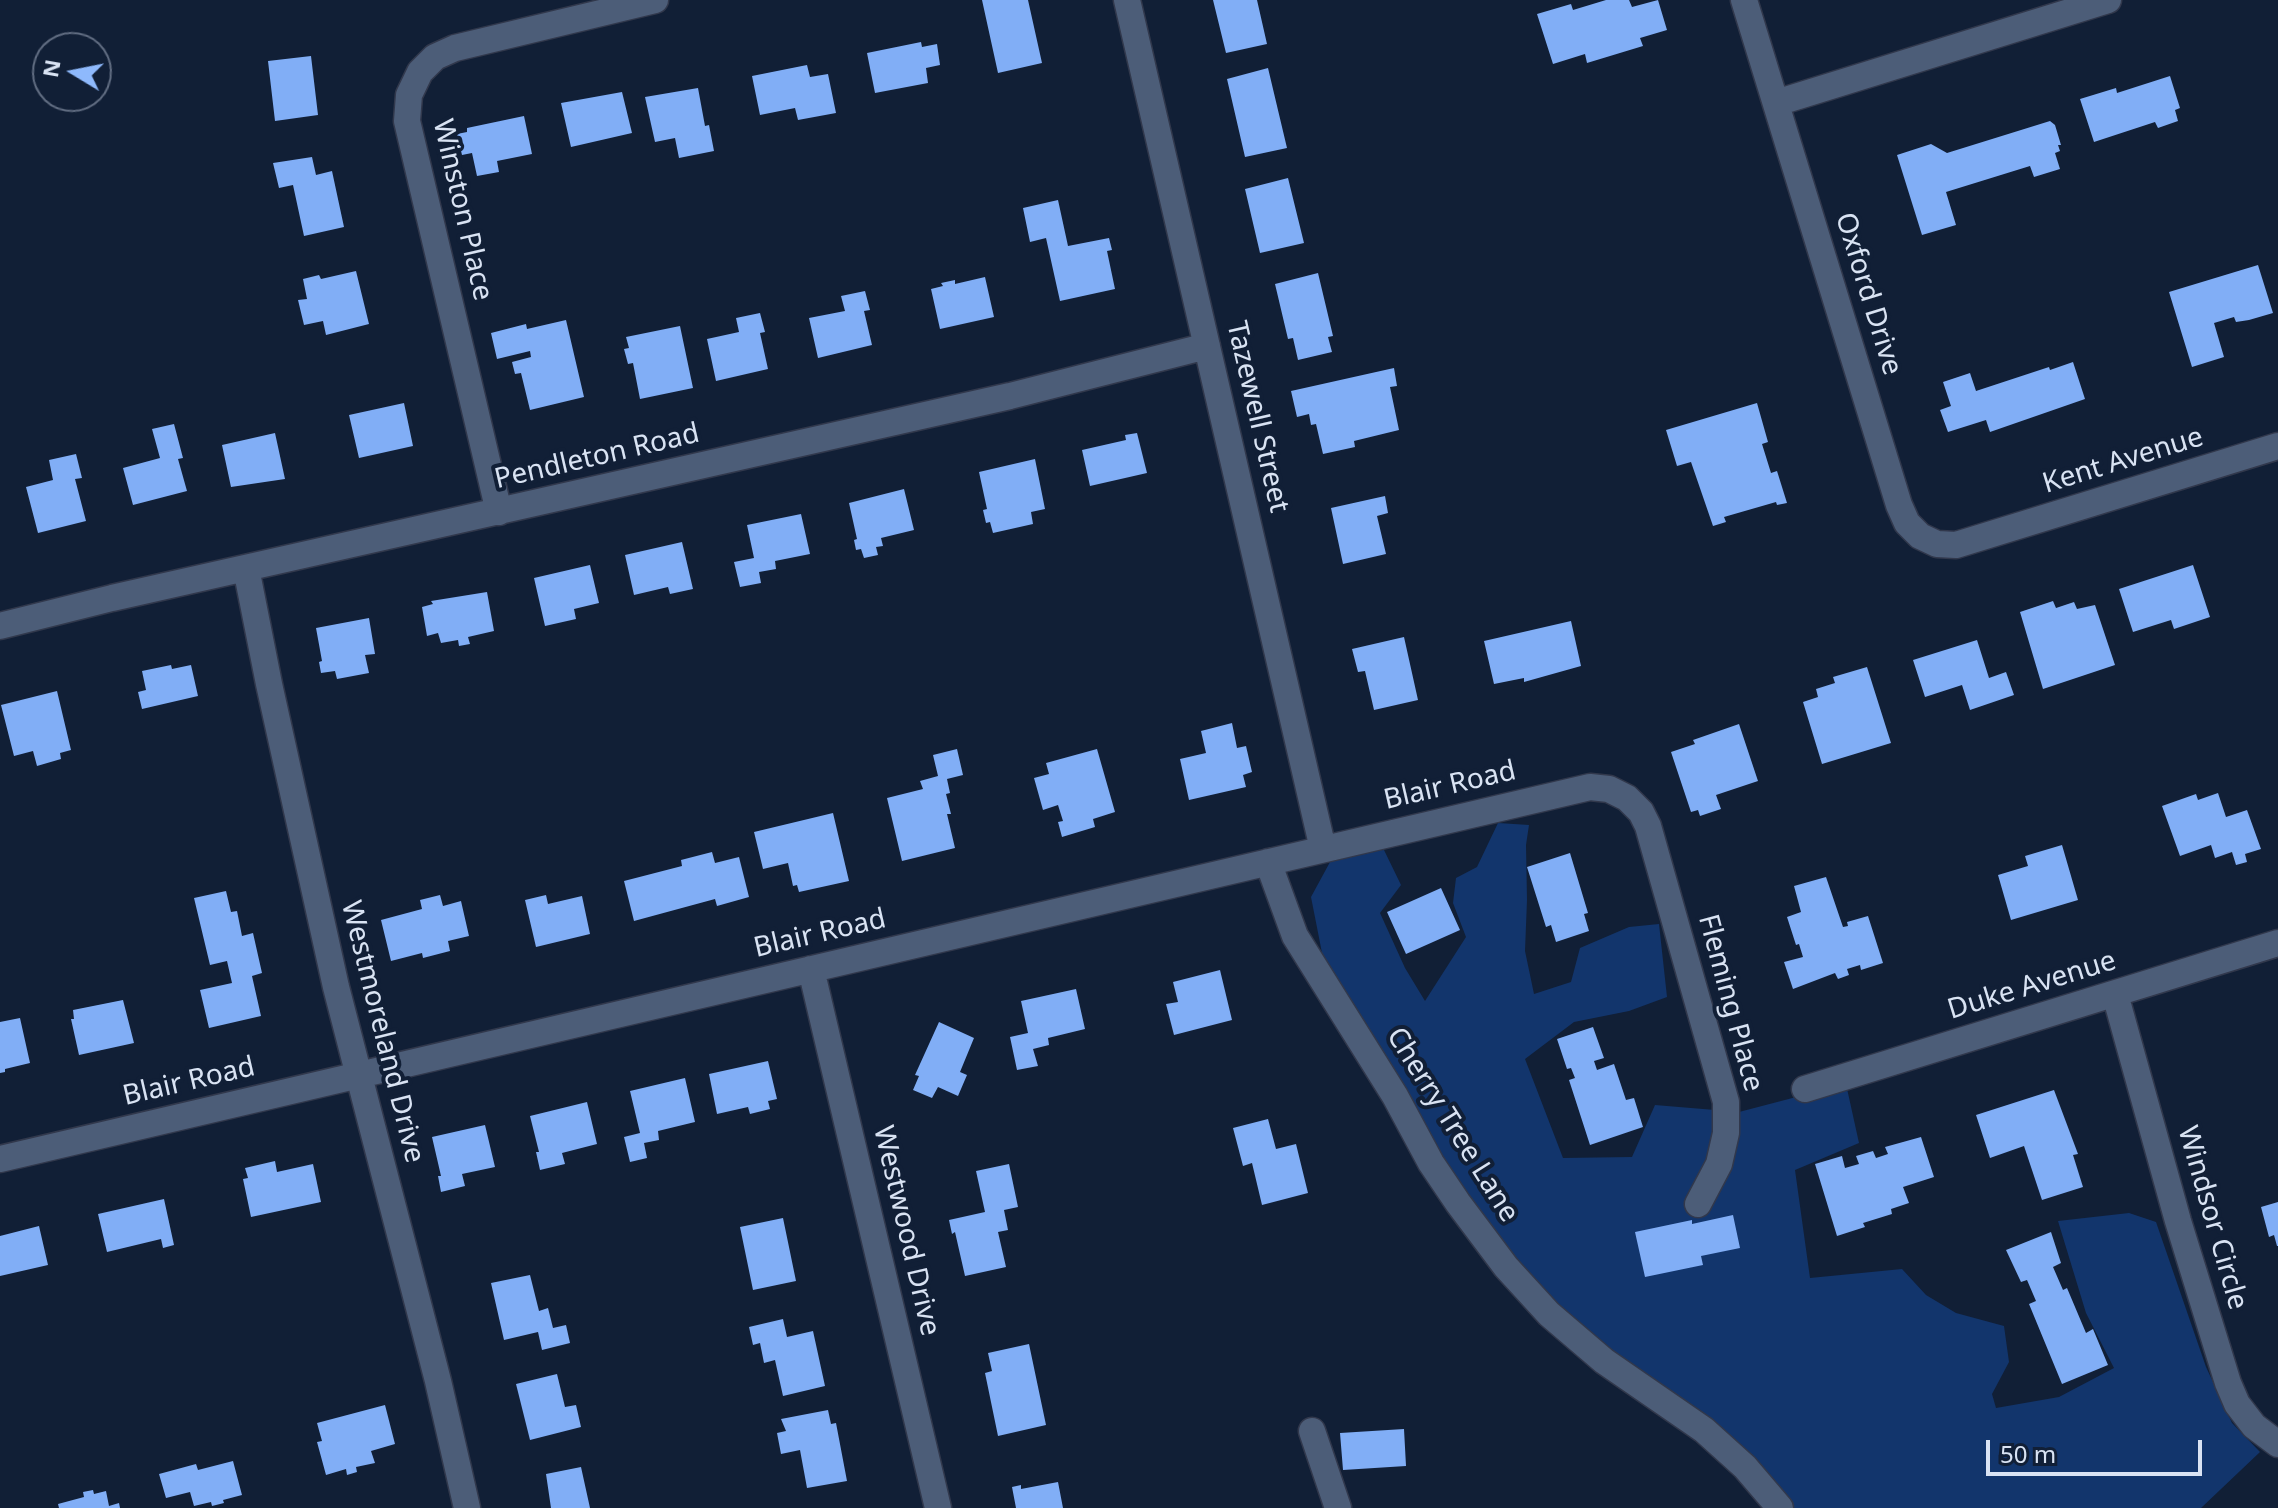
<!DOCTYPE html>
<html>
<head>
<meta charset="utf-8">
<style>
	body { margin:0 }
	#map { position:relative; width:2278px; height:1508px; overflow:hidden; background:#111f36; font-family:"Noto Sans",sans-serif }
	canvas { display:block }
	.north { position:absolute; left:32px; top:32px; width:80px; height:80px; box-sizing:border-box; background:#111f36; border:2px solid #616d82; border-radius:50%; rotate:280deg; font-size:22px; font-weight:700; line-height:32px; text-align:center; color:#d9e3f3 }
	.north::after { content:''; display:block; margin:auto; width:28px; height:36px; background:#8eb9fc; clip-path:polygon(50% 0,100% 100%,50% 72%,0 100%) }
	.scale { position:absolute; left:1986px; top:1440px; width:216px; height:36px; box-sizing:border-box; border:4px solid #d9e3f3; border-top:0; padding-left:10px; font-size:24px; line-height:28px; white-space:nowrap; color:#d9e3f3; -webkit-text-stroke:6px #111f36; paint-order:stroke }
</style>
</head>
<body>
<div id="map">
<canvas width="2278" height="1508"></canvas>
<div class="north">N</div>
<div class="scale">50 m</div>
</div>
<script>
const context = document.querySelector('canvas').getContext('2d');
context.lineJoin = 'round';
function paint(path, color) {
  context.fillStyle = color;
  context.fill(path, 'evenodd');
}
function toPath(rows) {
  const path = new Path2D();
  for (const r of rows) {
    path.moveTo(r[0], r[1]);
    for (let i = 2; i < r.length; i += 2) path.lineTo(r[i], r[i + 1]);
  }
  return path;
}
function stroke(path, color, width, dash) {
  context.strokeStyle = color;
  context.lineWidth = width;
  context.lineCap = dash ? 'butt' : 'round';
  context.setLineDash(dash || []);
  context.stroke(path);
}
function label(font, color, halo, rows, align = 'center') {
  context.font = font + ' "Noto Sans",sans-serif';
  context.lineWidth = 8;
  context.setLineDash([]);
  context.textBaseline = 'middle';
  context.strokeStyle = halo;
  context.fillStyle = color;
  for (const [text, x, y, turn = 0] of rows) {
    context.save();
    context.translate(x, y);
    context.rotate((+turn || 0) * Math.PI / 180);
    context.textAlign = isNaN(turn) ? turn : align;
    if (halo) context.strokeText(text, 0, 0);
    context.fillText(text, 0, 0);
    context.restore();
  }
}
paint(toPath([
	[1498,823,1529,825,1526,845,1527,900,1525,951,1534,994,1571,982,1580,948,1629,927,1659,924,1667,997,1629,1011,1574,1022,1525,1059,1563,1158,1632,1157,1655,1105,1739,1112,1846,1084,1859,1143,1795,1170,1810,1278,1902,1269,1926,1295,1956,1313,2004,1326,2009,1362,1992,1394,1996,1408,2059,1397,2114,1368,2086,1313,2058,1221,2129,1213,2156,1222,2206,1367,2232,1423,2260,1452,2201,1508,1787,1508,1553,1310,1426,1144,1323,958,1311,897,1336,851,1384,850,1401,885,1380,913,1405,968,1425,1001,1466,937,1453,903,1456,878,1477,867]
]), '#12356c');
paint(toPath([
	[982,0,1028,0,1042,63,998,73],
	[1213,0,1257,0,1267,44,1226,53],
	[1606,0,1629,0,1632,7,1658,0,1667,30,1640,38,1643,46,1587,63,1585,54,1553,64,1537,14,1571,4,1573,10],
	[921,42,922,47,937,44,940,65,926,68,928,83,875,93,867,53],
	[311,56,318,115,275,121,268,61],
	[807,65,810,77,828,74,836,113,798,120,795,108,760,115,752,76],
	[1268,68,1287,148,1245,157,1227,79],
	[2170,76,2180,108,2175,110,2178,121,2158,128,2155,122,2094,142,2080,99,2116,88,2117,93],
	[698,88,705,126,709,125,714,151,679,158,675,138,655,142,645,97],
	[622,92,632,133,571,147,561,103],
	[524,116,532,154,497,161,499,172,477,176,472,153,462,155,457,134,467,132,467,128],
	[2050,121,2055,125,2061,145,2058,145,2060,151,2055,153,2060,169,2034,177,2030,166,1946,192,1956,225,1922,235,1897,155,1931,144,1947,153],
	[312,157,316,175,332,171,344,227,304,236,293,185,279,188,273,163],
	[1288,178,1304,243,1260,253,1245,189],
	[1058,200,1068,246,1109,238,1112,250,1107,251,1115,289,1060,301,1046,238,1030,242,1023,208],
	[2258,265,2273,313,2249,320,2236,322,2234,317,2214,323,2224,357,2192,367,2169,292],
	[356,271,369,324,326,335,323,321,304,325,298,300,307,299,303,279,319,275,321,279],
	[1318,273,1333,336,1328,337,1332,352,1298,360,1293,338,1288,339,1275,284],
	[985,277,994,317,940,329,931,289,943,286,941,283,955,280,955,284],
	[865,291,870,310,864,311,872,345,818,358,809,318,845,311,841,296],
	[760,313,765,332,760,333,768,369,716,381,707,339,739,332,736,318],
	[566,320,584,397,530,410,521,373,515,374,512,362,531,357,530,351,497,359,491,333,526,324,527,329],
	[680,326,693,388,640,399,633,363,628,364,624,349,629,348,626,337],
	[2073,362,2085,399,1990,432,1986,420,1948,432,1940,410,1951,406,1943,382,1970,373,1976,391,2049,367,2050,370],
	[1394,368,1397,386,1390,387,1399,430,1354,441,1355,447,1323,454,1316,424,1311,425,1309,414,1297,417,1291,391],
	[404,403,413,446,359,458,349,415],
	[1757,403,1768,442,1762,444,1771,473,1777,471,1787,503,1777,505,1776,502,1724,517,1726,522,1713,526,1691,462,1677,466,1666,430],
	[174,424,183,458,178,459,187,491,133,505,123,468,160,458,152,429],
	[275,433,285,479,231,487,222,445],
	[1137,433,1147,473,1090,486,1082,450,1126,440,1125,435],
	[76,454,82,478,75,479,86,521,38,533,26,487,53,480,49,460],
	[1035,459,1045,509,1031,512,1033,524,993,533,990,522,986,523,983,510,987,509,979,472],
	[904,489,914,530,881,538,883,546,876,547,878,555,864,558,861,549,856,550,854,540,857,539,849,503],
	[1385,496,1388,513,1377,516,1386,554,1343,564,1331,508],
	[801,514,810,554,775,561,776,569,759,572,761,583,740,587,734,562,754,558,747,525],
	[682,542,693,589,670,594,668,587,634,595,625,555],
	[590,565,599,603,574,609,576,619,545,626,534,578],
	[2193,565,2210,617,2174,629,2171,620,2133,632,2119,589],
	[487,592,494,631,468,637,470,644,459,646,458,640,441,643,438,633,427,636,422,607,433,604,431,601],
	[2053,601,2056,608,2074,602,2077,609,2095,605,2115,665,2043,689,2020,612],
	[369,618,375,654,365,655,369,673,337,679,335,671,321,673,319,662,322,661,316,628],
	[1571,621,1581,666,1524,682,1524,678,1494,684,1484,641],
	[1404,637,1418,700,1374,710,1365,671,1358,672,1352,649],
	[1977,640,1989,678,2006,672,2014,695,1970,710,1962,685,1925,697,1913,660],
	[171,665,172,669,191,665,198,696,142,709,138,692,146,690,142,671],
	[1867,667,1891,743,1822,764,1803,702,1818,697,1816,689,1835,683,1833,677],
	[57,691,71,750,60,753,61,759,37,766,33,751,14,756,1,705],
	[1232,723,1237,748,1246,746,1252,772,1243,775,1246,787,1189,800,1180,759,1206,753,1201,731],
	[1739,724,1758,781,1716,795,1721,809,1700,816,1698,810,1691,812,1671,752,1695,744,1693,740],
	[957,749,963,775,947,779,950,793,946,794,951,814,947,814,955,848,902,861,887,798,923,789,920,781,938,776,933,755],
	[1097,749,1115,812,1093,819,1095,827,1062,837,1058,822,1063,821,1058,805,1043,810,1034,778,1049,774,1046,763],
	[2218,793,2226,817,2247,810,2261,849,2245,854,2247,862,2236,865,2232,852,2215,858,2211,845,2180,856,2162,806,2196,794,2198,800],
	[833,813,849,881,799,892,797,885,793,886,788,863,763,869,754,832],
	[2062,845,2078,900,2011,920,1998,875,2028,866,2025,856],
	[712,852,715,863,739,857,749,897,717,906,715,899,634,921,624,881,682,866,681,860],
	[1570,853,1588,913,1584,914,1589,931,1556,942,1551,925,1546,927,1527,867],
	[1826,877,1843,927,1848,926,1847,922,1868,916,1883,963,1861,970,1860,965,1847,969,1849,975,1838,979,1835,973,1793,989,1784,962,1803,957,1799,944,1796,945,1787,917,1801,912,1794,886],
	[1441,888,1460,930,1406,954,1387,912],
	[226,891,231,912,237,911,242,936,253,933,262,973,252,976,261,1016,209,1028,200,990,232,983,227,961,210,965,194,898],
	[440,895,443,906,461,901,469,936,448,941,450,951,423,958,422,953,391,961,381,920,422,909,420,900],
	[546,895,548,904,582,896,590,934,536,947,525,900],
	[1220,970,1232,1020,1174,1035,1166,1004,1178,1002,1173,982],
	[1076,989,1085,1029,1048,1038,1049,1045,1033,1049,1038,1066,1017,1070,1010,1037,1028,1033,1021,1001],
	[123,1000,134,1043,79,1055,71,1019,74,1019,73,1010],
	[20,1018,30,1063,5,1069,5,1072,0,1073,0,1022],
	[939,1022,974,1038,960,1072,967,1075,958,1096,938,1087,932,1098,913,1090,919,1076,915,1075],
	[1593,1027,1604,1058,1594,1061,1597,1070,1614,1064,1626,1100,1634,1098,1643,1127,1590,1145,1569,1080,1575,1078,1571,1068,1567,1069,1557,1039],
	[768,1061,777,1099,768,1101,770,1109,750,1114,748,1107,717,1114,709,1074],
	[685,1078,695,1122,658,1131,659,1140,644,1143,647,1158,630,1162,624,1137,640,1133,630,1091],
	[2054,1090,2078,1154,2073,1155,2083,1187,2042,1200,2024,1146,1990,1158,1976,1115],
	[587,1102,597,1144,562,1153,565,1164,540,1170,536,1152,539,1152,530,1116],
	[1268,1119,1276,1149,1296,1144,1308,1193,1262,1205,1252,1163,1243,1166,1233,1128],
	[485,1125,495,1167,462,1174,465,1186,441,1192,438,1176,441,1176,432,1137],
	[1921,1137,1934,1177,1903,1187,1909,1203,1891,1209,1892,1214,1863,1223,1865,1227,1837,1236,1815,1164,1842,1156,1845,1168,1859,1164,1856,1156,1873,1151,1876,1158,1888,1154,1885,1147],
	[275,1161,277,1172,313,1164,321,1202,251,1217,243,1179,248,1178,245,1168],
	[1009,1164,1018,1207,1004,1210,1008,1230,998,1232,1006,1267,965,1276,955,1232,952,1234,949,1220,985,1212,976,1171],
	[164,1199,174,1245,163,1248,161,1239,107,1252,98,1214],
	[2278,1202,2278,1246,2277,1246,2274,1235,2269,1237,2261,1207],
	[1733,1215,1740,1248,1701,1256,1703,1265,1645,1277,1635,1232,1692,1220,1692,1224],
	[783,1218,796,1281,753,1290,740,1227],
	[39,1226,48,1265,0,1276,0,1236],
	[2051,1232,2061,1263,2053,1267,2063,1290,2067,1288,2086,1333,2093,1329,2108,1365,2062,1384,2029,1304,2036,1301,2027,1280,2021,1282,2006,1250],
	[530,1275,539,1311,548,1308,553,1328,566,1325,570,1343,542,1350,538,1332,504,1340,491,1283],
	[783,1319,787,1337,813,1331,825,1386,783,1396,775,1360,764,1363,760,1343,753,1345,749,1327],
	[1029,1344,1046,1425,998,1436,985,1373,992,1371,988,1353],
	[557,1374,565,1407,576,1405,581,1427,530,1440,516,1384],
	[385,1405,395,1444,371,1451,375,1463,356,1467,357,1472,347,1475,346,1469,326,1475,317,1442,322,1441,317,1423],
	[828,1410,831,1424,836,1423,847,1481,807,1488,800,1450,781,1454,777,1433,786,1431,781,1419],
	[1404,1429,1406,1466,1343,1470,1340,1433],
	[233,1461,242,1495,223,1500,224,1503,212,1506,211,1502,194,1506,190,1492,166,1498,159,1474,196,1464,198,1470],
	[581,1467,590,1508,551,1508,546,1474],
	[1058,1482,1063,1508,1016,1508,1012,1487,1021,1485,1021,1489],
	[93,1490,94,1494,106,1491,109,1506,119,1503,120,1508,59,1508,58,1504,84,1497,83,1492]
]), '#81aef6');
const minor = toPath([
	[1127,0,1323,849],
	[1744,0,1899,505,1907,523,1920,536,1937,544,1956,545,2278,446],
	[1776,103,2108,0],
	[499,512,407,121,409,95,420,72,435,57,455,48,655,0],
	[246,568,269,684,336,987,438,1381,467,1508],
	[0,626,112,598,1010,396,1207,346],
	[1268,862,1295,936,1395,1096,1431,1163,1458,1203,1506,1267,1549,1314,1604,1361,1704,1430,1745,1467,1780,1508],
	[811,969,938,1508],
	[2115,994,2178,1221,2228,1383,2237,1404,2254,1426,2278,1444],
	[1805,1089,2278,943],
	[0,1159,1590,787,1609,789,1627,798,1641,812,1648,826,1726,1102,1726,1133,1719,1164,1698,1204],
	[1312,1431,1338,1508]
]);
stroke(minor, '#31384c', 29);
stroke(minor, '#4c5d78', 26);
label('28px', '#d9e3f3', '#111f36', [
	["Winston Place",462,210,77],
	["Oxford Drive",1868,294,73],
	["Tazewell Street",1257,417,77],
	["Pendleton Road",597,457,-13],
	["Kent Avenue",2123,461,-17],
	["Blair Road",1450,786,-13],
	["Blair Road",820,934,-13],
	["Duke Avenue",2032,986,-17],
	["Fleming Place",1730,1003,75],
	["Westmoreland Drive",382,1032,76],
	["Blair Road",189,1082,-13],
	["Cherry Tree Lane",1452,1125,58],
	["Windsor Circle",2212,1218,74],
	["Westwood Drive",906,1231,77]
]);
</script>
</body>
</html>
